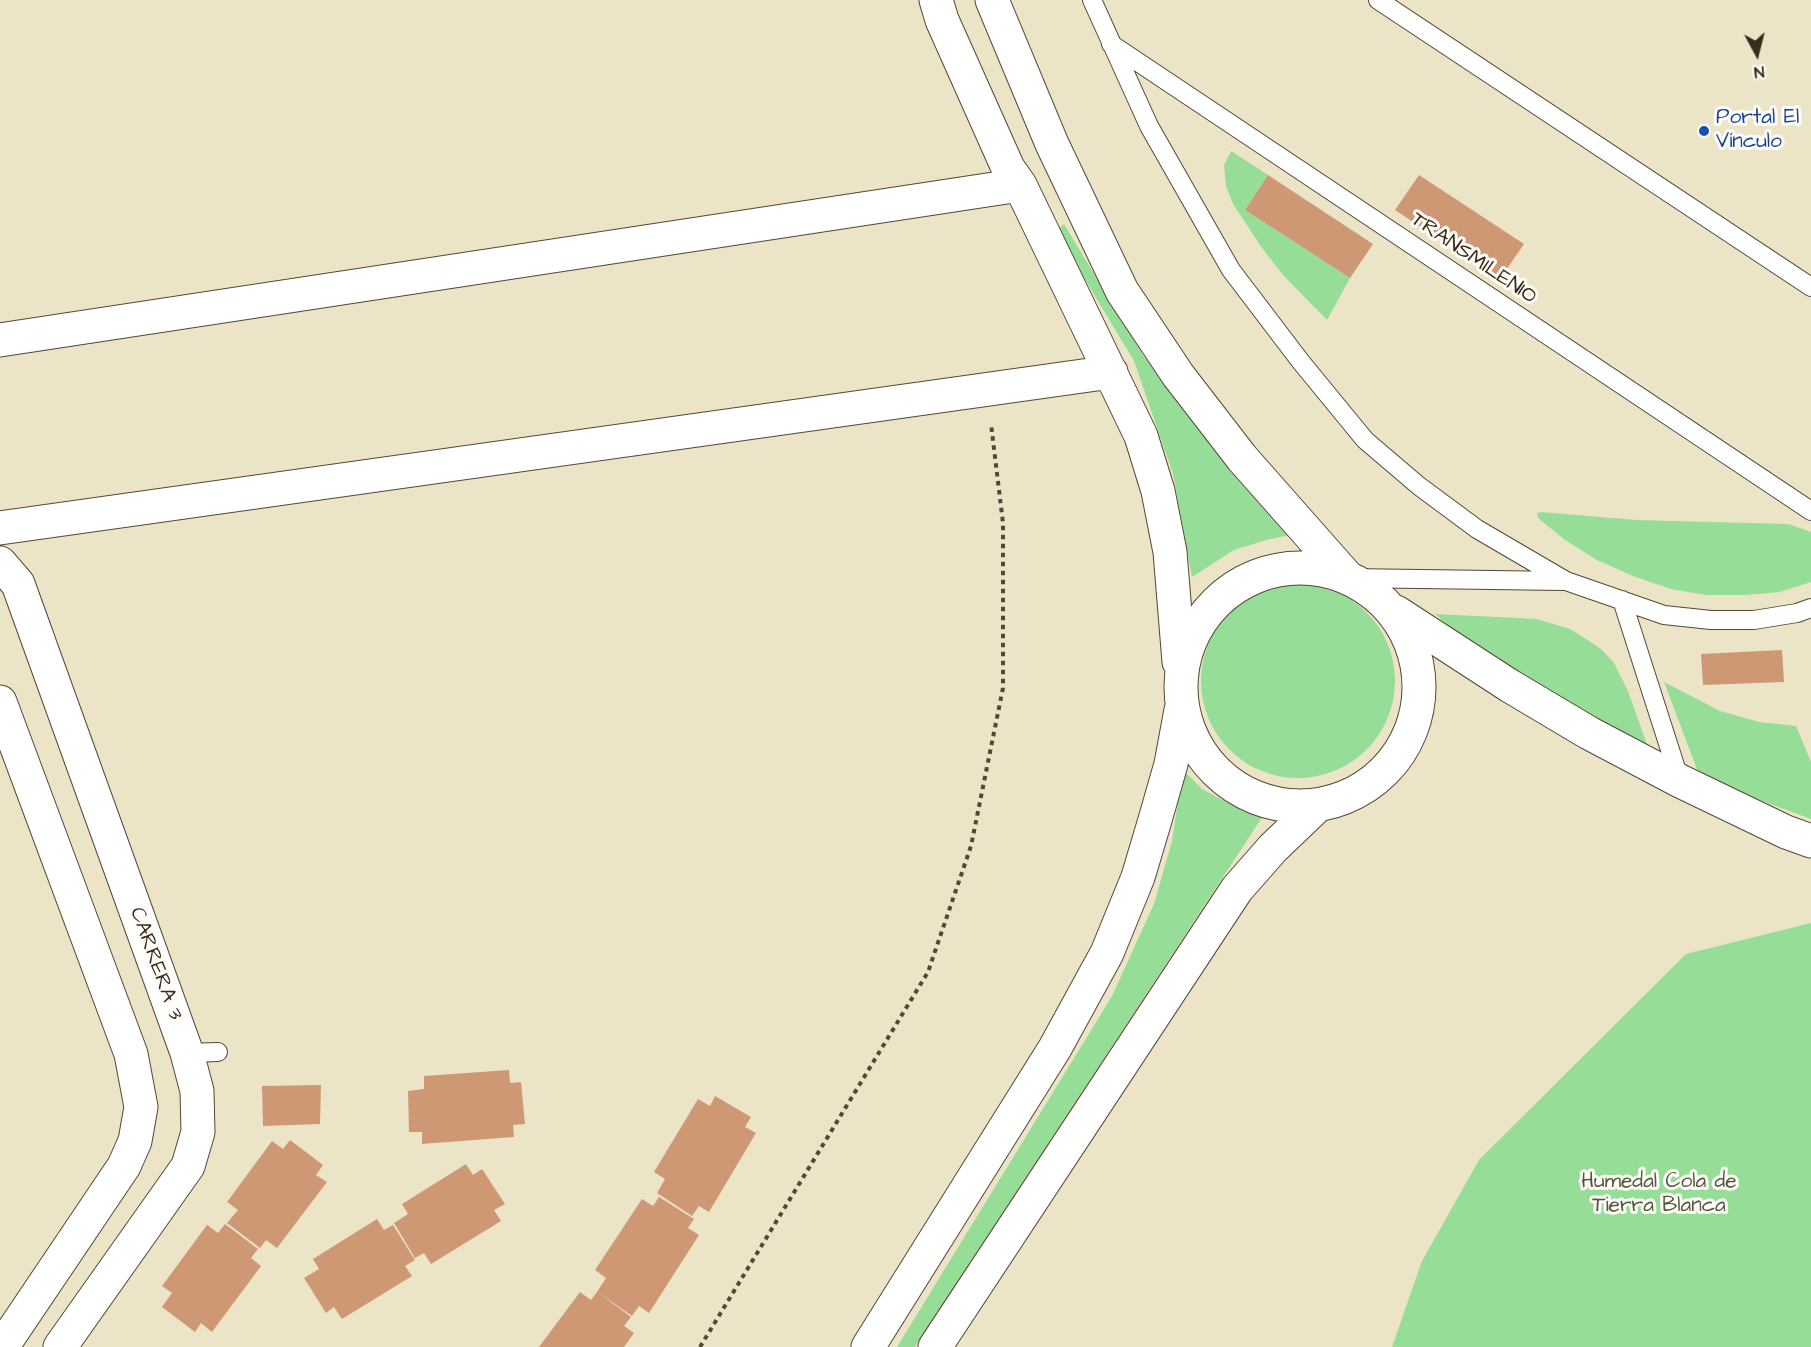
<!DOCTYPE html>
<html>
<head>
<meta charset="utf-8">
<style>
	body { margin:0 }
	#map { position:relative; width:1811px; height:1347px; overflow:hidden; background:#ece4c6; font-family:"Architects Daughter",sans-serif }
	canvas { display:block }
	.north { position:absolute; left:1727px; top:24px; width:60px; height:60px; -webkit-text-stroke:4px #fdfcf7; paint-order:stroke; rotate:173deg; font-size:16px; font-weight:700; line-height:24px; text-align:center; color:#3b2a1e }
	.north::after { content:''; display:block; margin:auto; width:21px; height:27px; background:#3b2a1e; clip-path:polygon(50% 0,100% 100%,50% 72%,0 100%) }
</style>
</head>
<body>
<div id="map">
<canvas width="1811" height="1347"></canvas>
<div class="north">N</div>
</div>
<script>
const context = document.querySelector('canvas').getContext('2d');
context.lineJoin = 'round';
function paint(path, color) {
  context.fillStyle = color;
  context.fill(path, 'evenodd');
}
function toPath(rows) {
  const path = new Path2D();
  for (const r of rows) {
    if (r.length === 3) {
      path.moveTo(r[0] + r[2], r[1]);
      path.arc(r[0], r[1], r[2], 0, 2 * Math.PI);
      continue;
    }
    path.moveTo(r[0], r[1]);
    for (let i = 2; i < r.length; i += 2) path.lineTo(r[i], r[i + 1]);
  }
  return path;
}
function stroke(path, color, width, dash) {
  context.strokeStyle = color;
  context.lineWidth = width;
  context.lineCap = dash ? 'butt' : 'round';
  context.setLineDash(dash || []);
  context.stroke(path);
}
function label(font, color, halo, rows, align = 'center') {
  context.font = font + ' "Architects Daughter",sans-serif';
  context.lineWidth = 6;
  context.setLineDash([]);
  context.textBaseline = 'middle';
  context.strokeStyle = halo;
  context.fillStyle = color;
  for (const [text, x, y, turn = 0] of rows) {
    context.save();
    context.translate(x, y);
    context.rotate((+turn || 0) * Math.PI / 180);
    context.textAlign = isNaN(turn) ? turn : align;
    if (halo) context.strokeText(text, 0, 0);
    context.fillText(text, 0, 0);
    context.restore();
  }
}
paint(toPath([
	[1231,151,1268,175,1245,210,1350,278,1327,320,1283,275,1262,248,1233,204,1226,186,1224,165],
	[1064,224,1143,355,1219,453,1290,535,1266,540,1234,550,1192,577,1173,474,1134,361,1056,231],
	[1541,512,1636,520,1788,524,1811,532,1811,582,1780,592,1745,595,1706,595,1671,589,1633,576,1597,560,1565,540,1538,518,1537,513],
	[1298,681,97],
	[1435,614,1537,619,1570,629,1586,639,1601,649,1614,663,1628,691,1649,750,1520,676,1451,628],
	[1664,682,1720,711,1759,722,1796,726,1811,762,1811,819,1754,798,1698,772],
	[1183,770,1202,789,1230,804,1263,816,915,1347,897,1347,1112,996,1154,904,1172,841],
	[1811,923,1811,1347,1392,1347,1422,1261,1479,1160,1686,954]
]), '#96dd97');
paint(toPath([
	[1268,175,1373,244,1350,278,1245,210],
	[1419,175,1524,244,1500,279,1395,210],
	[1782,650,1784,682,1703,685,1701,654],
	[509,1070,510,1083,521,1082,525,1124,513,1125,514,1137,422,1144,422,1132,409,1132,408,1091,424,1089,424,1076],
	[321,1085,320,1124,263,1126,262,1086],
	[715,1096,751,1117,745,1127,756,1133,709,1212,699,1206,692,1216,657,1193,665,1179,654,1172,698,1099,710,1106],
	[290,1140,323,1165,316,1175,327,1182,277,1248,266,1240,260,1248,227,1223,238,1210,227,1202,272,1141,283,1149],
	[466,1164,473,1175,482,1169,505,1204,494,1210,501,1221,431,1264,424,1253,415,1258,394,1223,408,1214,402,1204],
	[659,1197,694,1219,688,1228,699,1235,649,1313,639,1306,632,1316,599,1293,631,1317,624,1326,634,1333,624,1347,539,1347,580,1292,591,1300,597,1292,606,1278,595,1270,642,1199,653,1206],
	[377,1219,384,1230,393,1225,415,1260,405,1266,412,1276,342,1319,334,1307,326,1313,304,1278,319,1269,313,1259],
	[225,1224,258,1249,251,1258,261,1266,212,1332,201,1323,195,1332,162,1307,172,1293,162,1286,207,1225,218,1233]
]), '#cf9875');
const lane = toPath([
	[1092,0,1149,126,1231,270,1301,362,1365,440,1419,486,1477,529,1566,581,1664,615,1711,620,1754,620,1797,613,1811,608],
	[1378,0,1811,287],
	[1111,44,1811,511],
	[1348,578,1564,581],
	[1622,600,1680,781],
	[187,1053,218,1052]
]);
const street = toPath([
	[936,0,942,20,1008,168,1020,185,1141,436,1158,491,1170,552,1179,662],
	[992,0,1052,144,1122,291,1178,375,1242,458,1348,578],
	[0,340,1020,185],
	[0,528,1111,372],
	[0,563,18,584,187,1053,197,1091,198,1132,188,1166,60,1347],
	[1300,687,119],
	[1396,612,1510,686,1589,733,1680,781,1786,832,1811,841],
	[0,702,131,1054,141,1107,135,1141,124,1166,2,1347],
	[868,1347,1055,1048,1107,953,1138,877,1155,820,1171,764,1181,710],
	[935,1347,1237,889,1273,848,1318,805]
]);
stroke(lane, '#564637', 20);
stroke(street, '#564637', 35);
stroke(toPath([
	[700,1347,928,972,971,846,1003,688,1003,523,991,424]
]), '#564637', 4, [4.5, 4.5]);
stroke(lane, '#fff', 18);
stroke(street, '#fff', 33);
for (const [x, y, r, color] of [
	[1704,131,6,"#1a4fb4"]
]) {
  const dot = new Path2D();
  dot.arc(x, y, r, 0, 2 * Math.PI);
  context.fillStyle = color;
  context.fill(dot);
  stroke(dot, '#fdfcf7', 2);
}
label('21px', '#164399', '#fdfcf7', [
	["Portal El",1716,119],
	["Vínculo",1716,143]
], 'left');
label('21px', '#3b2a1e', '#fdfcf7', [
	["TRANSMILENIO",1473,259,34],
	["CARRERA 3",155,964,70]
]);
label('21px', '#52573c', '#fdfcf7', [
	["Humedal Cola de",1659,1183],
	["Tierra Blanca",1659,1207]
]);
</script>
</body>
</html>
